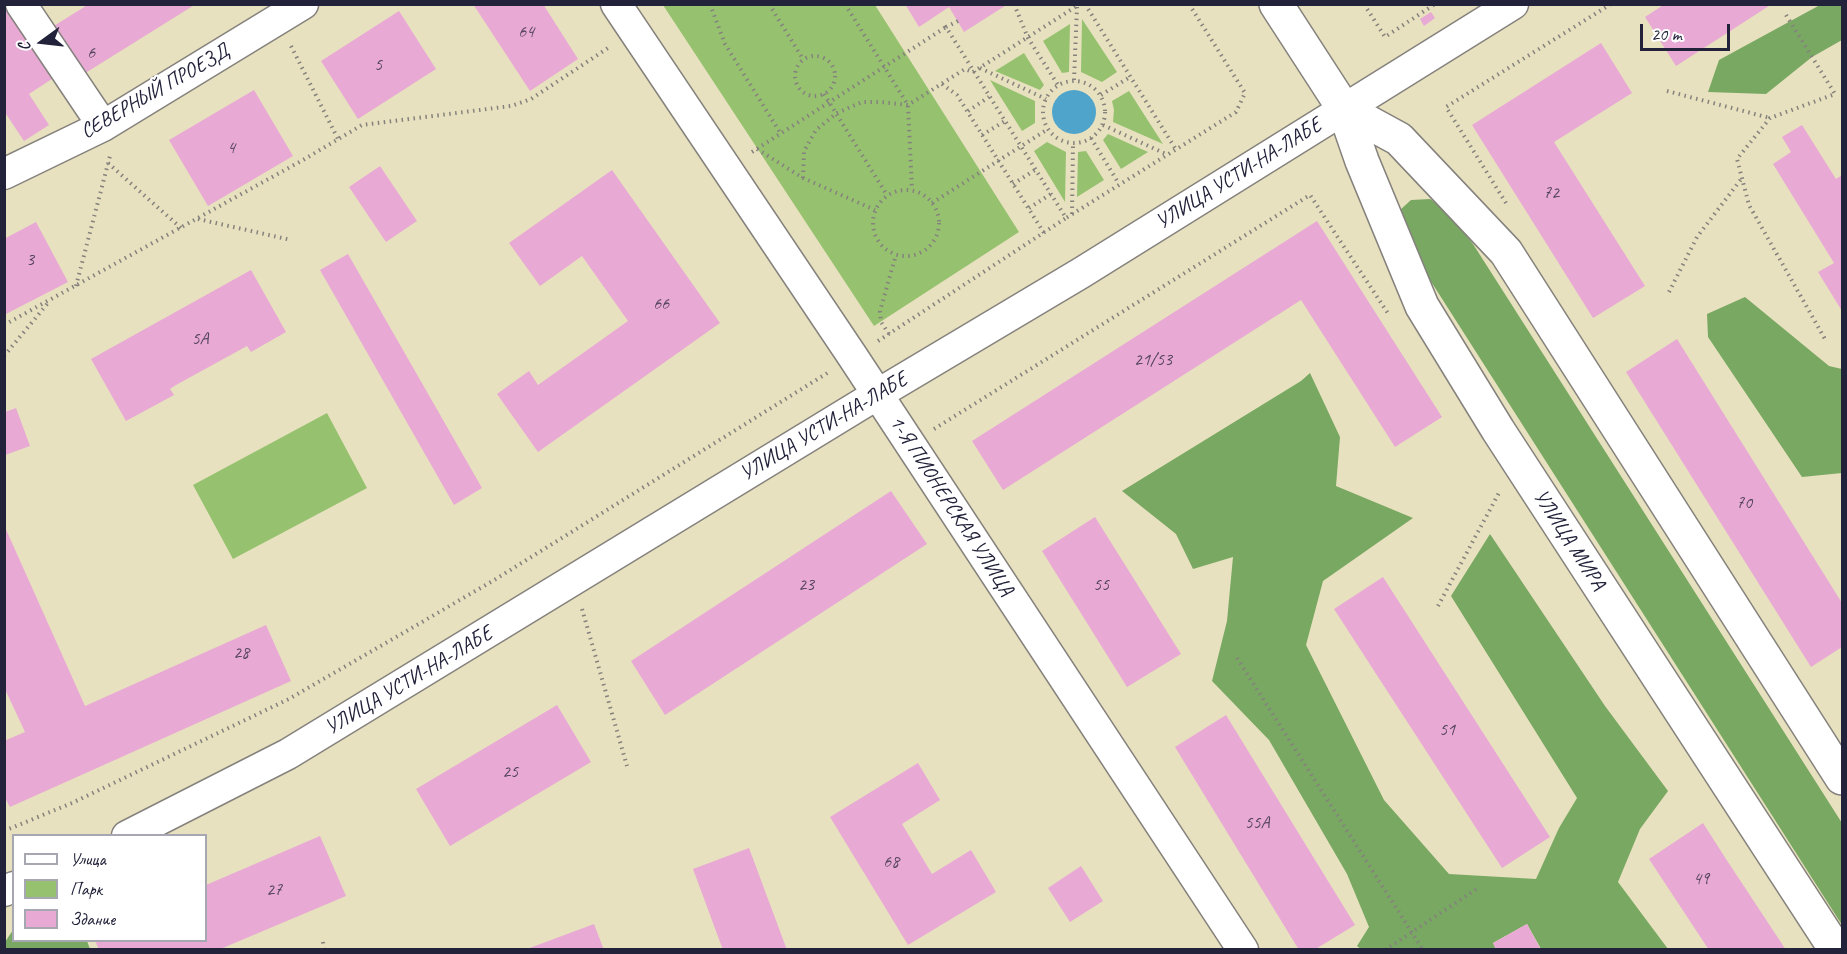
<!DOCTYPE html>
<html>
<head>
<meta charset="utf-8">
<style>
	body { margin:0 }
	#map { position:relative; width:1847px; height:954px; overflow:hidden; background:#e8e1bf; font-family:Caveat,sans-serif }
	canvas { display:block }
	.frame { position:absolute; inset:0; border:6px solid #22223b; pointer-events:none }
	.legend { position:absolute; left:12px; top:834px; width:195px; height:108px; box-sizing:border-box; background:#fff; border:2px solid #a7a7b1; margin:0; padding:8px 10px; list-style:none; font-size:18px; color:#22223b }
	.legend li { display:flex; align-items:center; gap:12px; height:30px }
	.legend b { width:30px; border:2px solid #a7a7b1 }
	.north { position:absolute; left:12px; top:12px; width:60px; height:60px; -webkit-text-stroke:4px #fff; paint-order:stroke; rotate:255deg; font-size:16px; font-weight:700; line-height:24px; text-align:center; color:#22223b }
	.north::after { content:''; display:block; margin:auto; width:21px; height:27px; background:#22223b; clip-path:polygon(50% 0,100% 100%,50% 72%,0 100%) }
	.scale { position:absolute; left:1640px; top:24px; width:90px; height:27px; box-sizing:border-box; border:3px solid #22223b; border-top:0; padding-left:8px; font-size:18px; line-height:21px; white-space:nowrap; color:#22223b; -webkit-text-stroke:4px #fff; paint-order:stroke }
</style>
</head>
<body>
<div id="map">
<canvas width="1847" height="954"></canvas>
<div class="frame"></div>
<ul class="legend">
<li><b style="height:8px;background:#fff"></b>Улица</li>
<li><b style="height:16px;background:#96c270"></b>Парк</li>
<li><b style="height:16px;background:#e8a9d4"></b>Здание</li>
</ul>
<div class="north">С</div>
<div class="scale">20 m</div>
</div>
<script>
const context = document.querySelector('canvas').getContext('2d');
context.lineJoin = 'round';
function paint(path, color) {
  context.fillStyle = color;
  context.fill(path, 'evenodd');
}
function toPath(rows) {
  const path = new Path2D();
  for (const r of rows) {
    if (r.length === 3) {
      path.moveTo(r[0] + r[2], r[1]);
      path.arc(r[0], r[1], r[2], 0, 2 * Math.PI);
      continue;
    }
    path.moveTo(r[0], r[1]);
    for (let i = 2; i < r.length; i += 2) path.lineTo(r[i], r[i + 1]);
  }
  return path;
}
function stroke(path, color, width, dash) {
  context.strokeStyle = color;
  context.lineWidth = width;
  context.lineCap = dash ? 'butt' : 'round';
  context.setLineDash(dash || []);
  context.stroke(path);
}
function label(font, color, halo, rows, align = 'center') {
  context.font = font + ' Caveat,sans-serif';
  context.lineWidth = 4.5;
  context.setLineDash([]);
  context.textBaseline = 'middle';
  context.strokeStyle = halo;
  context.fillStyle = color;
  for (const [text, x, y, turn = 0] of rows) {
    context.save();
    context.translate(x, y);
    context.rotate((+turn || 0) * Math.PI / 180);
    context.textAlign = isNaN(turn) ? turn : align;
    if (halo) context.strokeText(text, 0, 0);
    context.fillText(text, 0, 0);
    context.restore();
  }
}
paint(toPath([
	[663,5,875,5,1019,232,874,326],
	[1082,19,1117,72,1102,82,1081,72],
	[1070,24,1069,72,1062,73,1043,41],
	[1024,53,1044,85,1040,90,995,71],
	[990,80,1035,101,1035,123,1022,131],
	[1129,91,1163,144,1113,122,1114,110,1112,101],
	[1108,134,1148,152,1121,169,1103,140],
	[1047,142,1066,152,1065,202,1034,151],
	[1086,151,1104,180,1077,197,1078,152],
	[327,413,367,488,233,559,193,485]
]), '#96c270');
paint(toPath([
	[1820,5,1842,5,1842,40,1812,57,1766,94,1708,92,1719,60],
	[1430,199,1445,209,1473,244,1842,823,1842,925,1423,269,1400,210,1411,200],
	[1745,297,1829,366,1842,369,1842,473,1802,477,1708,337,1707,314],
	[1310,373,1340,437,1336,486,1413,518,1323,581,1306,645,1384,800,1449,874,1536,879,1559,828,1577,798,1451,596,1490,534,1605,706,1668,791,1640,829,1618,882,1668,949,1541,949,1527,924,1493,943,1496,949,1362,950,1357,946,1369,927,1347,874,1269,740,1212,681,1227,621,1233,557,1193,569,1176,534,1122,491,1301,381],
	[13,930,14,940,87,941,90,949,5,949,5,942]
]), '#78a862');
paint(toPath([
	[1074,112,22]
]), '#4fa4cb');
paint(toPath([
	[4,4,10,4,58,75,29,94,49,125,24,141,4,111],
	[89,4,196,4,79,77,49,29],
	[473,4,543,4,578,59,530,91],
	[905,4,1008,4,964,32,949,7,919,27],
	[1665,4,1772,4,1676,66,1645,17],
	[399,11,436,69,358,119,321,61],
	[1431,12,1435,18,1424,26,1420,19],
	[1601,43,1632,93,1554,142,1645,286,1593,318,1472,125],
	[254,90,293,156,208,206,169,140],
	[1802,125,1836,179,1842,175,1842,311,1818,272,1834,263,1773,164,1791,152,1782,137],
	[380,166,417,221,386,242,349,187],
	[612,170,720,323,538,452,497,394,529,371,538,385,628,321,582,256,540,286,509,243],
	[1317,221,1442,417,1395,447,1301,300,1003,490,972,441],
	[36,222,68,282,4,315,4,239],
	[348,254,482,488,454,505,320,270],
	[251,270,286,332,251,352,247,346,176,385,170,389,174,395,126,421,91,359],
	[1677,339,1842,603,1842,647,1811,667,1626,372],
	[16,408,30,446,5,455,5,412],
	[891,491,927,544,665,715,631,661],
	[1095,517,1181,654,1127,687,1042,551],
	[4,525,85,706,266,625,291,681,10,807,4,796,4,741,25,732,4,687],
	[1383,577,1550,837,1502,868,1334,609],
	[557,705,591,762,450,846,416,789],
	[1226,715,1355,925,1314,950,1299,950,1175,747],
	[918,763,940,800,902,824,932,874,971,850,996,892,908,945,830,817],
	[1703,823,1726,859,1786,950,1709,950,1649,859],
	[320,836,346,896,218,950,99,950,95,940,206,940,206,885],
	[749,848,787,950,723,950,693,869],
	[1081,866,1103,901,1070,922,1048,888],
	[594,924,604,950,527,950,527,949],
	[1527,924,1541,950,1496,950,1493,943]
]), '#e8a9d4');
const minor = toPath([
	[21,4,103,126],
	[616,4,853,357,1243,950],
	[4,174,103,126,303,4],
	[127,836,288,754,878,394,1081,273,1513,4],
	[4,891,14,887]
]);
const major = toPath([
	[1276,4,1344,109,1362,161,1422,306,1498,430,1836,950],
	[1344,109,1399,139,1506,252,1842,778]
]);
stroke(minor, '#85827d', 33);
stroke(major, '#85827d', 36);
stroke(toPath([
	[710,4,725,44,781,134],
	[769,4,803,59],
	[845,4,908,105,912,190],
	[1014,4,1028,38,1058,85],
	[1085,4,1175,148],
	[1364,4,1385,37,1435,4],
	[1786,15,1835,94,1770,118,1737,159,1749,205,1825,339],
	[958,21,946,27,1066,218,1236,112,1245,93,1189,4],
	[291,46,338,139],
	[815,76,20],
	[980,68,1046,99],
	[973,72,1080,4],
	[1074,80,1077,7],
	[1074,112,31],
	[942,84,957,95,1044,233],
	[1667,91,1770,118],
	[824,94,887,195],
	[1101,95,1130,77],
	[968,111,989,97],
	[1103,125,1166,154],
	[982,135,1005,121],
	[1091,138,1119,184],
	[757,149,803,178,875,210],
	[752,152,946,27],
	[108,163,181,228],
	[803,178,804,151,816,130,837,113,862,102,881,102,908,105,965,69,973,72],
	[1013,184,1035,170],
	[906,223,33],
	[932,203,1048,129],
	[1506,203,1446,107,1611,4],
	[1029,208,1051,194],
	[1072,214,1073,144],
	[198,219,291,240],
	[76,286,110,156],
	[1669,292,1697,237,1742,178],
	[4,325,303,160,362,125,511,106,531,99,608,48],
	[889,334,881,322,880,311,896,255],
	[878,341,1066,218],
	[4,356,48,303],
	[934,429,1310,195,1389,315],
	[1438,606,1500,491],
	[582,609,627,766],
	[1237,658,1423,950],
	[4,831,72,803,289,699,491,582,829,372],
	[323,942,324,950],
	[1385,950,1478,888]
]), '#85827d', 4, [1.5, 4.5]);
stroke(minor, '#fff', 30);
stroke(major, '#fff', 33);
label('18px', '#544461', null, [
	["64",526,32],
	["6",91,53],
	["5",378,65],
	["4",231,148],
	["72",1551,193],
	["3",30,260],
	["66",661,304],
	["5А",200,339],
	["21/53",1153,360],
	["70",1744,503],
	["23",806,585],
	["55",1101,585],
	["28",241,653],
	["51",1447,730],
	["25",510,772],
	["55А",1257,823],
	["68",891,862],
	["49",1701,879],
	["27",274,890]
]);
label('21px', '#22223b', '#fff', [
	["СЕВЕРНЫЙ ПРОЕЗД",155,92,-30],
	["УЛИЦА УСТИ-НА-ЛАБЕ",1239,174,-32],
	["УЛИЦА УСТИ-НА-ЛАБЕ",824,427,-31],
	["1-Я ПИОНЕРСКАЯ УЛИЦА",951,506,57],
	["УЛИЦА МИРА",1569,540,57],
	["УЛИЦА УСТИ-НА-ЛАБЕ",409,681,-31]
]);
</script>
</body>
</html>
